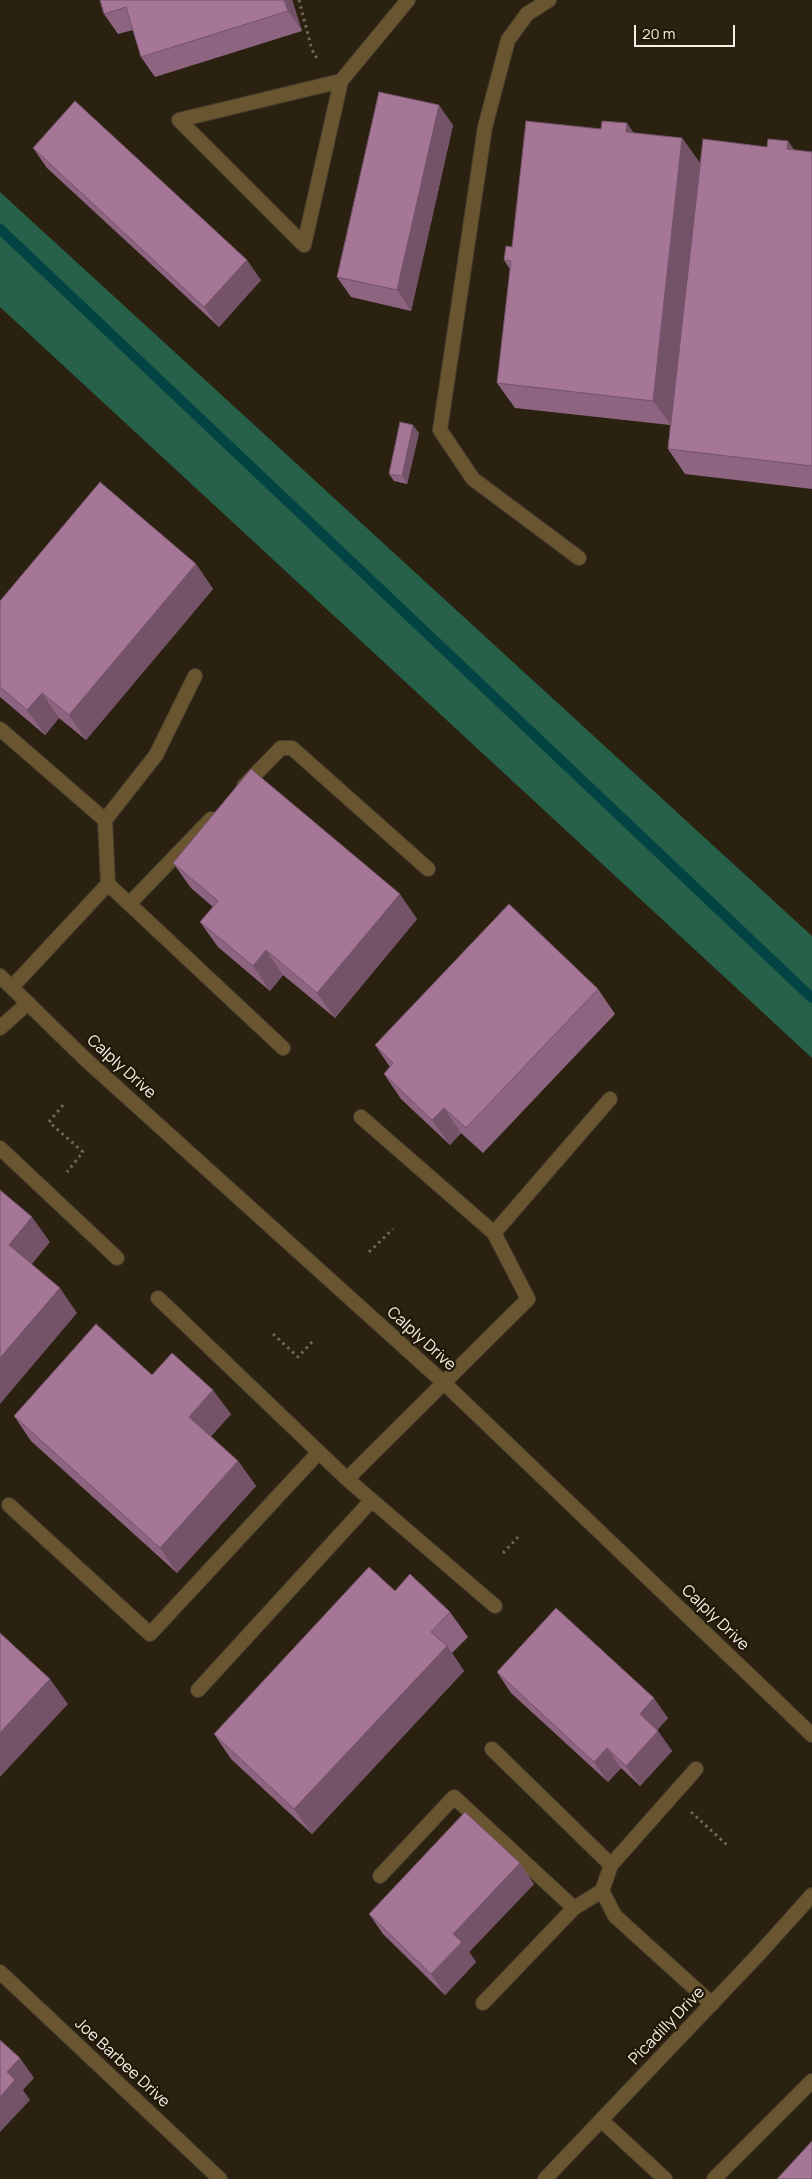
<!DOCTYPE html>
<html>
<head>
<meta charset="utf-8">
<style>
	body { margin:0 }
	#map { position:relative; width:812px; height:2179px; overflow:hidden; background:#2a2110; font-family:Manrope,sans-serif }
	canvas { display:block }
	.scale { position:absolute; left:634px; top:25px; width:101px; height:22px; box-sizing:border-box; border:2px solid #f7f0e6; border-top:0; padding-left:6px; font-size:15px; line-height:18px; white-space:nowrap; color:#f7f0e6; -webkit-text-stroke:4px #201707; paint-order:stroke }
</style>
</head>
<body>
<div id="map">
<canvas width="812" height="2179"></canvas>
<div class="scale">20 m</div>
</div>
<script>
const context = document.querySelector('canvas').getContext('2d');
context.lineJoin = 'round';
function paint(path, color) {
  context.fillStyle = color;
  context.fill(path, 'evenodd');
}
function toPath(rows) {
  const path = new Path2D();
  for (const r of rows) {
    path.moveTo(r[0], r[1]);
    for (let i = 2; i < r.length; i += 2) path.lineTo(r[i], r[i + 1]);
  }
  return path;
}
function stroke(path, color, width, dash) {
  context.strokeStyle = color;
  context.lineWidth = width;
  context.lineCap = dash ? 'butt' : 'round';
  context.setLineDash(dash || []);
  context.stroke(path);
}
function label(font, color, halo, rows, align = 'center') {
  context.font = font + ' Manrope,sans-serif';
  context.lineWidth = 4.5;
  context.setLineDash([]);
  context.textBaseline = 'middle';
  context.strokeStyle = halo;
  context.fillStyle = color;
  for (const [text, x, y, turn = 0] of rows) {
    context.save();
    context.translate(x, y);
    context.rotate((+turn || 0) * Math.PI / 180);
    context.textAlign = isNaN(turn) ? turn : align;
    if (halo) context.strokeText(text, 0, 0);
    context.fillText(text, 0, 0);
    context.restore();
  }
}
paint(toPath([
	[0,192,812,936,812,1058,0,307]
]), '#276149');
stroke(toPath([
	[0,229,812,998]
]), '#024343', 10);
const service = toPath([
	[549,0,527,14,508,40,485,127,440,430,473,479,579,558],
	[341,81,179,120,304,245,341,81,408,0],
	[195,676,156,755,105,820,108,884,283,1048],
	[0,729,105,820],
	[244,786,281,748,292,748,428,869],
	[130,903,211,819],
	[12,987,108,884],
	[0,1028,28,1003],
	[0,1148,117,1258],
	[494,1233,610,1099],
	[158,1298,347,1479,495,1606],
	[347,1479,528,1299,494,1233,361,1117],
	[9,1505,150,1634,319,1452],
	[198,1690,371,1501],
	[492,1749,611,1865],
	[696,1769,611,1865,602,1891,615,1916,712,2004],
	[380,1876,454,1797,574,1908],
	[483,2003,574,1908,602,1891],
	[601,2120,665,2179],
	[714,2179,812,2081]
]);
const minor = toPath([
	[0,976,84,1058,443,1382,812,1735],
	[0,1972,220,2179]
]);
const tertiary = toPath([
	[545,2179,758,1955,812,1895]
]);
stroke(service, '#473e2e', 16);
stroke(minor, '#473e2e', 16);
stroke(tertiary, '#473e2e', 16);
stroke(toPath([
	[299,0,312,50,318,60],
	[63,1105,49,1122,83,1152,67,1172],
	[369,1252,393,1229],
	[273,1334,298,1357,312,1342],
	[503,1553,520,1535],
	[691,1812,727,1845]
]), '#71695a', 3, [2.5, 4]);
stroke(service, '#695631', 14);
stroke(minor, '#695631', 14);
stroke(tertiary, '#695631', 14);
paint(toPath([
	[100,0,292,0,302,31,155,77,141,57,133,30,118,34,104,14],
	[453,125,411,311,351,297,337,277],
	[634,133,682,138,700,163,677,368,767,147,788,141,794,150,812,152,812,489,685,474,668,449,670,425,515,408,497,383,510,269,504,260,512,247],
	[33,148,261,280,219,327,47,168],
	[419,433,407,484,394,481,389,474],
	[196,564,213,589,86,740,59,718,45,735,0,697,0,601],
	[173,863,417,919,335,1018,283,975,270,991,218,947,200,922,213,907,191,888],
	[598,989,615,1014,483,1153,461,1133,450,1145,401,1099,384,1074,390,1067,375,1045],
	[152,1375,231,1414,211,1436,238,1461,256,1486,177,1573,31,1441,14,1416],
	[395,1591,450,1612,468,1637,452,1653,464,1671,312,1834,231,1759,214,1734],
	[497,1672,668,1718,657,1730,672,1751,640,1786,621,1768,608,1782,511,1693],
	[534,1884,469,1952,476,1962,445,1995,383,1934,369,1914]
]), '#8e6581');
paint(toPath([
	[284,0,292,0,302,31,288,11],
	[439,105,453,125,411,311,397,290],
	[627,123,644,148,626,132],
	[682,138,700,163,671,425,653,401],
	[788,141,805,166,787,149],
	[247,260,261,280,219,327,204,307],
	[413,425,419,433,407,484,402,476],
	[196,564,213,589,86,740,69,715],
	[42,693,59,718,45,735,27,710],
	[400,894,417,919,335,1018,317,993],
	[266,950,283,975,270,991,253,966],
	[444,1108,461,1133,450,1145,432,1120],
	[32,1217,50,1242,27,1270,9,1245],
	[60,1288,77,1313,0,1404,0,1358],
	[213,1390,231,1414,206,1442,189,1417],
	[238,1461,256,1486,177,1573,160,1548],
	[447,1646,464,1671,312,1834,294,1809],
	[50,1679,68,1704,0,1777,0,1733],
	[654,1698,668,1718,654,1734,640,1714],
	[658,1731,672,1751,640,1786,626,1766],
	[607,1748,621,1768,608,1782,594,1762],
	[520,1863,534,1884,469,1952,476,1962,445,1995,431,1974,453,1934],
	[20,2058,34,2078,23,2090,30,2100,0,2132,0,2097,7,2072]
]), '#745369');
const building = toPath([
	[100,0,284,0,288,11,141,57,126,7,104,14,100,0],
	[379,92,439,105,397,290,337,277,379,92],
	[75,101,247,260,204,307,33,148,75,101],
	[526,121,601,129,602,121,627,123,626,132,682,138,653,401,497,383,511,261,504,260,506,246,512,247,526,121],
	[703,139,767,147,768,139,788,141,787,149,812,152,812,466,668,449,703,139],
	[400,422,413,425,402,476,389,474,400,422],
	[100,482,196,564,69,715,42,693,27,710,0,687,0,601,100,482],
	[251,769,400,894,317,993,266,950,253,966,200,922,218,901,173,863,251,769],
	[509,904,598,989,466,1128,444,1108,432,1120,384,1074,393,1063,375,1045,509,904],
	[0,1190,32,1217,9,1245,60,1288,0,1358,0,1190],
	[96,1324,152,1375,172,1353,213,1390,189,1417,238,1461,160,1548,14,1416,96,1324],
	[369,1567,395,1591,410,1574,450,1612,431,1632,447,1646,294,1809,214,1734,369,1567],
	[556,1608,654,1698,640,1714,658,1731,626,1766,607,1748,594,1762,497,1672,556,1608],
	[0,1633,50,1679,0,1733,0,1633],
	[465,1812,520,1863,453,1934,462,1942,431,1974,369,1914,465,1812],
	[0,2040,20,2058,7,2072,15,2080,0,2097,0,2040],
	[812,2141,812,2179,777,2179,812,2141]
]);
paint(building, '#a57696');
stroke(building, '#745369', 1);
label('16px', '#f7f0e6', '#201707', [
	["Calply Drive",121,1067,42],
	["Calply Drive",421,1339,42],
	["Calply Drive",715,1618,44],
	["Picadilly Drive",667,2026,-46],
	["Joe Barbee Drive",122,2063,43]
]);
</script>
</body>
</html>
